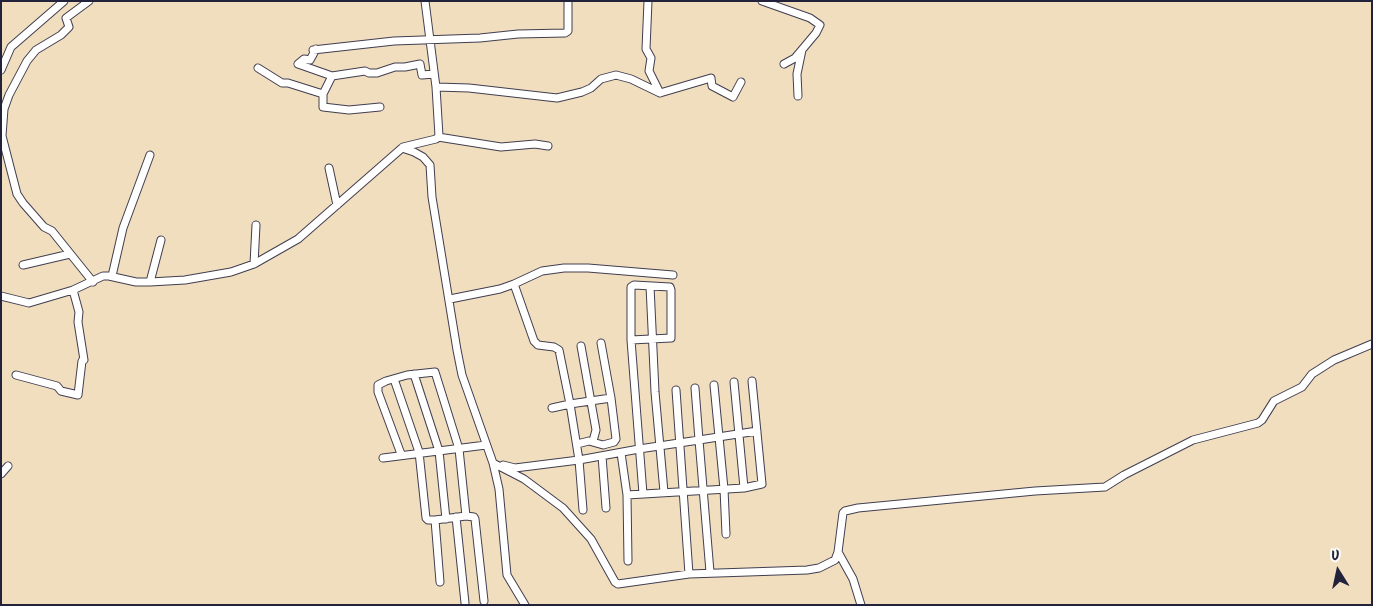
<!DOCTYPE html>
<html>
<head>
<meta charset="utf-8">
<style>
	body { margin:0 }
	#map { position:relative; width:1373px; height:606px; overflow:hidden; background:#f0debf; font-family:Kalam,sans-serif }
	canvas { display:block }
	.frame { position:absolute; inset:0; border:2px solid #22223b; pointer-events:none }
	.north { position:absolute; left:1313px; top:546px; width:50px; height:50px; -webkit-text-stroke:4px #fdfcf7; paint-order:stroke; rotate:350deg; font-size:14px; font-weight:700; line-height:20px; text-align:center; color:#22223b }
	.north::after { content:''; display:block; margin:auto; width:18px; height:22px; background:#22223b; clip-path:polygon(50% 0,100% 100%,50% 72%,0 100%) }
</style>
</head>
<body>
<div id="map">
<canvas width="1373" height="606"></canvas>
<div class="frame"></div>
<div class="north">U</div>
</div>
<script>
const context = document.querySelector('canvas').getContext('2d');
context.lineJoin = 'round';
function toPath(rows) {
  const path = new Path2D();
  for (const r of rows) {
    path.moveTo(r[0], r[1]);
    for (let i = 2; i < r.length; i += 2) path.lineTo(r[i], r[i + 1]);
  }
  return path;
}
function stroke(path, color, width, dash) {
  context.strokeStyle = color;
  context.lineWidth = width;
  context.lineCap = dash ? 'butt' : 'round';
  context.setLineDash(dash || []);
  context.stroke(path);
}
const minor = toPath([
	[89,1,66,18,69,27,61,35,36,50,27,61,9,95,4,109,2,136,17,194,23,203,44,227,52,231,93,282],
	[648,1,646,49,651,58,649,71,660,93,711,78,712,86,733,97,741,82],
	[762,1,810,18,820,25,816,33,795,58,784,64],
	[316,49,310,60,304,59,298,64,332,76,365,71,369,73,377,73,395,67,405,67,420,64,422,75,434,74],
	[313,50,394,41,480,38,518,34,565,33,568,31,568,1],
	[258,68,282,83,288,83,323,94,332,76],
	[1,70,11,47,64,1],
	[436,87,469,88,557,98,582,92,591,88,601,79,616,75,631,79,660,93],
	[323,94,323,107,349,110,380,107],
	[798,96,797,74,802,50],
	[438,137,501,147,535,144,548,146],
	[403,147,436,139,439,136,436,87,425,1],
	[329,168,337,205],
	[254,264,256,225],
	[23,265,70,254],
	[112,276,123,228,150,155],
	[150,282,161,240],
	[650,286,655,392,664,492],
	[1,296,29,303,73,290,103,276,109,276,136,282,150,282,185,280,231,272,254,264,298,239,402,148,414,152,423,157,430,165,432,197,457,350,462,375,493,463,499,489,507,575,525,605],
	[450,299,500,289,514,284],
	[631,340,671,338,671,290,670,287,634,285,631,287,631,340,643,494],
	[581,346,596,430,593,441],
	[414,374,439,451,446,519],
	[16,375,57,386,61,391,78,395,82,361,84,360,78,322,79,312,73,290],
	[394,379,419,452,426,518,428,520,435,520,466,516,459,449,435,372,407,375,386,381,378,385,378,392,401,454],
	[734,382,744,488],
	[714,385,724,489,726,534],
	[695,388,699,440,757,431],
	[676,390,689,574],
	[611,398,570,404,559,350,554,347,538,345,534,341,514,284,542,271,564,268,588,268,673,275],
	[552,408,570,404,579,460,583,510],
	[577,444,589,441,603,445,614,442,616,439,611,398,601,343],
	[621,453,627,495,628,561],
	[602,456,606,508],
	[383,458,486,445],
	[493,463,524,479,563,508,591,539,615,582,618,584,689,574,807,570,819,568,835,560,838,552,843,513,845,511,858,508,1035,491,1105,487,1124,475,1193,440,1258,423,1262,420,1274,401,1302,387,1312,374,1334,360,1372,344],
	[503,465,515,468,579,460,639,449,699,440,710,572],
	[1,474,8,466],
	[627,495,744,488,762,484,752,381],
	[466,516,474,517,475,519,484,601],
	[456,517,465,603],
	[435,520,440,582],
	[838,552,853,579,861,605]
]);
stroke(minor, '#413e4f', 9);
stroke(minor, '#fff', 7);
</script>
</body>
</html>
